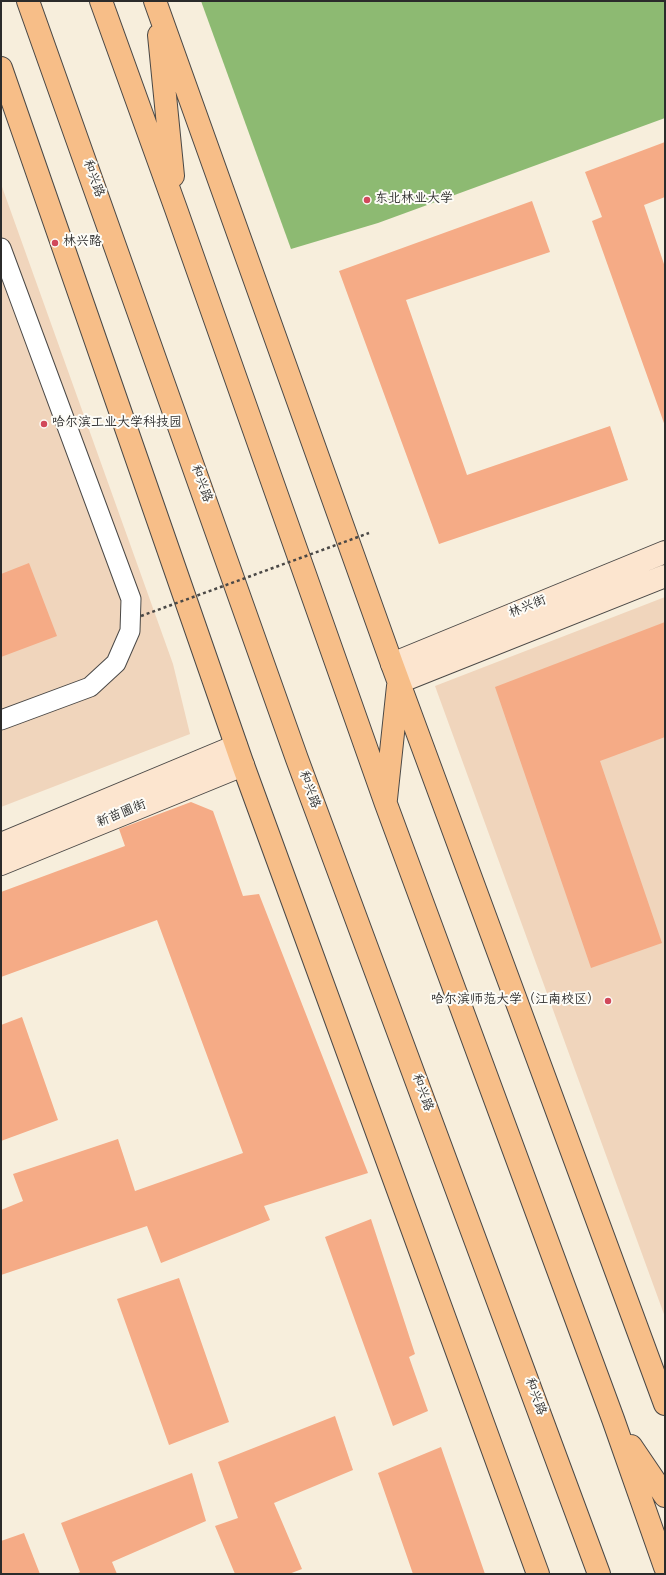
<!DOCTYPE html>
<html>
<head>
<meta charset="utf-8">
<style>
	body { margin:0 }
	#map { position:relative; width:666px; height:1575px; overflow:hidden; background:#f7eedc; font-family:Dekko,sans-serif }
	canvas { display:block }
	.frame { position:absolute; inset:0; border:2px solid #2b2b2b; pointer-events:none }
</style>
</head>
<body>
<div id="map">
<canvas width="666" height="1575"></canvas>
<div class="frame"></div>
</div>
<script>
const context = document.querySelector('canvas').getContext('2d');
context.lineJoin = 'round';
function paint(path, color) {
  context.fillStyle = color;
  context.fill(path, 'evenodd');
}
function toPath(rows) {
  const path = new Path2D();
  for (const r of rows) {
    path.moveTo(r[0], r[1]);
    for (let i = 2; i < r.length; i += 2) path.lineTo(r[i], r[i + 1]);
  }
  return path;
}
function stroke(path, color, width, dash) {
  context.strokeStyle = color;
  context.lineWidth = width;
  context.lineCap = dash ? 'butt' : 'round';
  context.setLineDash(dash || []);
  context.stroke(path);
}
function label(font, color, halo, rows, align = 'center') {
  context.font = font + ' Dekko,"LXGW WenKai TC",sans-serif';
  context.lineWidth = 4;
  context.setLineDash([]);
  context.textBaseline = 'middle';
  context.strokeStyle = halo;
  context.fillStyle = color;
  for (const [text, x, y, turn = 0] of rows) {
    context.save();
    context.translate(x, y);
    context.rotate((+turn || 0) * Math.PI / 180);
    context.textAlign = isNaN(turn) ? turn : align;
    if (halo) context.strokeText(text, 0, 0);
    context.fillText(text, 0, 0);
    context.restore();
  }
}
paint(toPath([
	[1,184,173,664,190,734,1,807],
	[665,597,665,1317,435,686]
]), '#f0d5bc');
paint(toPath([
	[201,1,665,1,665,118,378,223,291,249]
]), '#8dba72');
paint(toPath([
	[665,142,665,197,644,205,665,267,665,426,592,221,602,217,585,172],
	[532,201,550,252,406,300,467,475,610,426,628,480,439,544,339,271],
	[29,563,57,636,1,657,1,574],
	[665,622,665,737,600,761,662,943,591,968,495,687],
	[191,802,213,811,243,896,259,894,368,1173,264,1206,270,1220,161,1263,147,1226,1,1275,1,1210,23,1201,13,1174,118,1139,135,1191,243,1153,157,920,1,977,1,892,125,846,119,829],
	[22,1017,58,1120,1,1141,1,1025],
	[371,1219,415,1354,409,1357,428,1411,393,1426,325,1237],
	[179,1278,229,1422,169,1445,117,1299],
	[335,1416,353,1470,274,1503,302,1569,289,1574,235,1574,215,1526,238,1518,218,1462],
	[441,1447,485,1574,413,1574,378,1473],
	[192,1473,206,1521,112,1562,117,1574,76,1574,80,1572,61,1523],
	[24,1533,40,1574,1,1574,1,1541]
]), '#f5ab86');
const minor = toPath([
	[1,248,131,599,130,631,116,663,90,687,1,720]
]);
const secondary = toPath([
	[392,664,665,552],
	[399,682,665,576],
	[1,844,236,746],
	[1,864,243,765]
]);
const trunk = toPath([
	[28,1,297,759,599,1574],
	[101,1,176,209,386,804,613,1419,665,1567],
	[155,1,392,664,665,1404],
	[159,35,173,176],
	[1,68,243,765,538,1574],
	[386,799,398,686],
	[631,1446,665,1496]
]);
stroke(minor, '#4a4846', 21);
stroke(secondary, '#4a4846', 24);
stroke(trunk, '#4a4846', 24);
stroke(minor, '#fff', 19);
stroke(secondary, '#fce5cf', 22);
stroke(trunk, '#f7be88', 22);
stroke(toPath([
	[141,616,369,533]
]), '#4a4846', 2.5, [3, 3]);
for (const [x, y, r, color] of [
	[367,200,4,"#d1495b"],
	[55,243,4,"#d1495b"],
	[44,424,4,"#d1495b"],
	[608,1001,4,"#d1495b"]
]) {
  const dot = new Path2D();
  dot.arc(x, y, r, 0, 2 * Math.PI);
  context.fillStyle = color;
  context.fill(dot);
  stroke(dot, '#fdfcf7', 1.5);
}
label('13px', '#2b2b2b', '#fdfcf7', [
	["和兴路",92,179,70],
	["和兴路",200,484,70],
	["林兴街",528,608,-22],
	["和兴路",308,790,70],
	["新苗圃街",122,815,-22],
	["和兴路",421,1093,70],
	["和兴路",534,1397,70]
]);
label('13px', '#2b2b2b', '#fdfcf7', [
	["东北林业大学",375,200],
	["林兴路",63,243],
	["哈尔滨工业大学科技园",52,424],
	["哈尔滨师范大学（江南校区）",600,1001,"right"]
], 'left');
</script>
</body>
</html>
